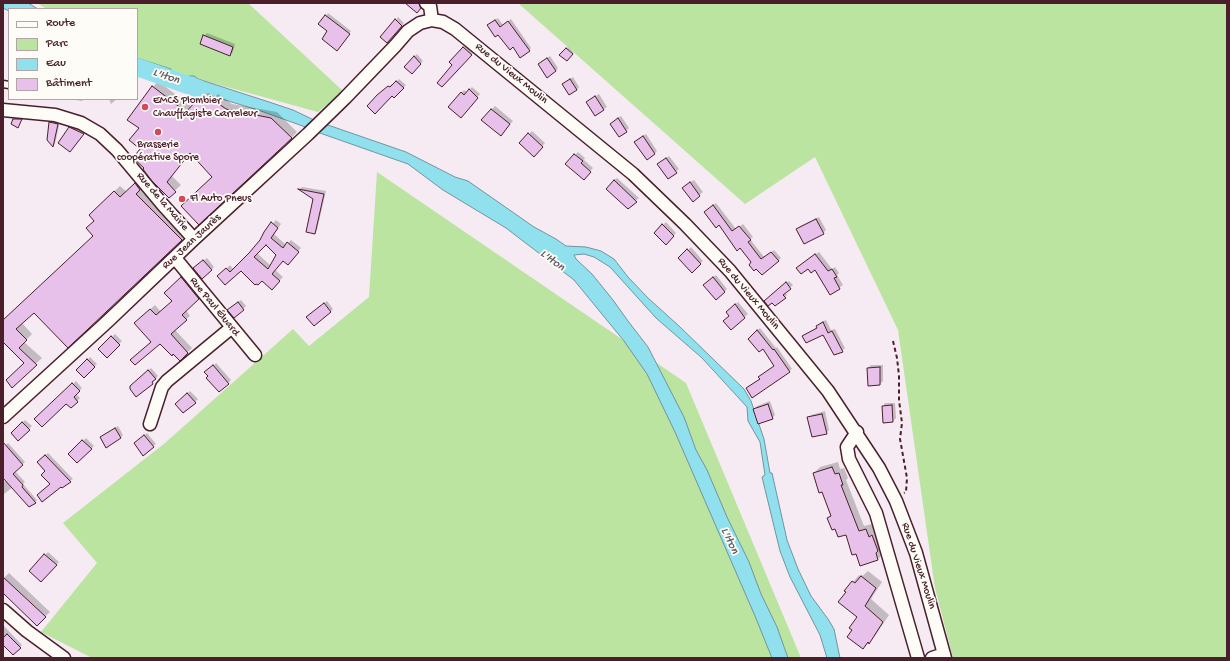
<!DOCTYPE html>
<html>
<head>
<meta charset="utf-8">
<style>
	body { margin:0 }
	#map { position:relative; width:1230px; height:661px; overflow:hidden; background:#f6eaf3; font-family:"Gochi Hand",sans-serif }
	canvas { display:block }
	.frame { position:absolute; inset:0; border:4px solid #4a1f2b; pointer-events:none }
	.legend { position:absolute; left:8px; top:8px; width:130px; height:92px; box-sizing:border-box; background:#fdfcf7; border:1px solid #b5a4a5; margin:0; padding:5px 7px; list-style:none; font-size:12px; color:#4a1f2b }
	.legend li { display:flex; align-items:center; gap:8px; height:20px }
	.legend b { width:20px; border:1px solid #b5a4a5 }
</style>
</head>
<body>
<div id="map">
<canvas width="1230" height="661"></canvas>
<div class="frame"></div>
<ul class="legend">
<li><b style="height:5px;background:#fdfcf7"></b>Route</li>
<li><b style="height:11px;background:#bae4a0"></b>Parc</li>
<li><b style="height:11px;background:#90e0ed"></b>Eau</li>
<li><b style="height:11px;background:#e7c1ea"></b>Bâtiment</li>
</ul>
</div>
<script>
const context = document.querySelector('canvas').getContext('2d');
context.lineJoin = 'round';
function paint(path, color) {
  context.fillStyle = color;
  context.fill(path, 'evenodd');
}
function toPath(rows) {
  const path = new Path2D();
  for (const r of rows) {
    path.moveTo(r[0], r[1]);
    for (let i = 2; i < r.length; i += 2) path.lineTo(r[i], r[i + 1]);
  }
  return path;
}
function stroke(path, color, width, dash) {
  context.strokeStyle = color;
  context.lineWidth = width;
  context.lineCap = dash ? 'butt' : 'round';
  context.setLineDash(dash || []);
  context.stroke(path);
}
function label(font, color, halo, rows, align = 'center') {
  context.font = font + ' "Gochi Hand",sans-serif';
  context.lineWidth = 3.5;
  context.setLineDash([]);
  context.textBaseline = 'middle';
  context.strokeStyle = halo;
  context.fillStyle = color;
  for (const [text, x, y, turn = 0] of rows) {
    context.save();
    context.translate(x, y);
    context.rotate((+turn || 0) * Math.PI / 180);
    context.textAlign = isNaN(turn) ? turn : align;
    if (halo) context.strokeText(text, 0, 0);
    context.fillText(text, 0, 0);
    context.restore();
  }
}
paint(toPath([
	[37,3,248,3,343,91,318,112,161,69,137,57,137,9,47,9],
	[518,3,1227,3,1227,658,953,658,935,588,898,330,815,157,745,204],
	[377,172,686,383,801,658,92,658,41,632,97,563,63,523,165,443,293,329,309,346,369,297]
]), '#bae4a0');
const water = toPath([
	[3,3,28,3,38,9,9,9,9,11,3,8,3,3],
	[137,58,171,69,172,72,187,79,189,76,194,76,198,79,269,102,293,110,318,122,311,129,258,110,212,96,180,83,170,78,137,68,137,58],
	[325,124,406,152,455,177,468,181,534,227,556,239,566,246,586,247,601,251,614,259,628,277,648,298,679,326,744,389,751,401,764,439,770,473,772,473,787,540,798,569,811,596,828,619,834,629,840,658,827,658,820,635,790,577,780,551,762,477,765,475,760,442,748,421,747,407,702,358,656,318,610,267,594,257,584,254,574,255,576,259,592,274,613,300,628,321,648,347,684,417,696,450,707,470,727,517,749,562,761,594,777,627,788,658,772,658,755,616,675,432,647,374,624,341,574,280,506,228,443,190,408,164,317,132,325,124]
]);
paint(water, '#90e0ed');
stroke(water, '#74939f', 1);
paint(toPath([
	[328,13,351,31,339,47,329,31,326,16],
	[398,17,404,23,390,39,396,20],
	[498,18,503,25,511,19,531,48,529,50,513,46,488,25],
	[207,33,235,44,233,52,230,55,204,36],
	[466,45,474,52,442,86,454,65,451,62],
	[568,47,574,53,567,60,561,55],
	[417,54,423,61,412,73,405,67],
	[550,56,558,68,556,71,539,64],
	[573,77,579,87,577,90,563,84],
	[399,79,406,85,394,97,392,94,368,106,392,84,393,85],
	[158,81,192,107,203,95,205,97,209,93,215,97,218,94,232,104,277,112,297,132,291,138,213,177,190,152,172,176,181,185,169,196,141,148,140,128,153,87],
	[472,87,480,94,461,116,461,93,464,90,467,92],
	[599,94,607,107,595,115,587,102],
	[69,99,84,99,82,101],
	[109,99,117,99,111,104],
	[495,106,513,121,503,132,482,120],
	[621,116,629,128,626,131,614,121],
	[52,120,60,121,55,144,53,146,50,122],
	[73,125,86,130,73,148,70,128],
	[532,131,545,143,534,156,520,143],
	[646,134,657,151,654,154,638,139],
	[578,152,585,158,584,160,593,168,586,176,566,164],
	[669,156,679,169,668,178,661,162],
	[141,178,187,234,181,240,34,311,22,323,32,334,24,342,42,358,12,386,25,363,3,340,3,321,94,236,96,221,90,215,120,186,127,192],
	[617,178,639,198,628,207,614,180],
	[694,180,703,192,693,200,686,185],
	[302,187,326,191,317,230,315,233,314,199,300,189],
	[716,203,736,229,743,224,753,237,750,239,764,257,774,250,781,258,778,261,752,262,708,209],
	[819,217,826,230,823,233,797,229,800,226],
	[276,220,281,224,274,234,286,245,291,240,301,248,291,260,283,260,275,270,283,277,275,285,241,270,225,284,222,273,230,265,234,270,261,240,265,232],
	[266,244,278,255,271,266,257,253],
	[666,222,676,233,666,243,655,233],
	[691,247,703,261,692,271,680,258],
	[819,252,832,269,835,267,839,273,837,275,843,285,830,294,815,269,800,265],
	[207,258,214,267,211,270,197,266],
	[186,274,203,294,186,310,190,316,175,330,192,348,180,359,160,343,152,342,135,323,155,305,161,312,173,301,169,289],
	[716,275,727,289,724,292,707,283],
	[789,281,793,285,785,292,787,295,785,297,768,298],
	[241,300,246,306,234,317,231,307],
	[327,301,333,309,330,312,310,315],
	[738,302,748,314,731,328,730,309],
	[826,320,831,330,835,329,845,348,842,351,823,334,803,336,818,327,820,323],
	[760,328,776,348,777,347,792,369,752,396,749,386,761,378,775,366,756,331],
	[115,334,122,341,107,356,99,349],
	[90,357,97,364,84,376,78,370],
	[216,363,231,380,219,391,209,376,209,370],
	[871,365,883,365,883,381,880,384,868,368],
	[151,368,158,376,152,383,134,383],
	[76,381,82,388,76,394,80,398,71,407,66,402,36,419],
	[190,391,198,399,195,402,179,401],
	[770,401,775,415,772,418,754,409,757,406],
	[885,403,895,403,896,418,893,421,884,422,883,406],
	[825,411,829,430,826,433,809,418,811,415],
	[25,420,32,426,18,439,12,433],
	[118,426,123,435,120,438,104,435],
	[147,433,156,444,153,446,138,441],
	[86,438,94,446,78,462,70,454],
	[8,443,25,462,15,471,25,482,23,484,37,500,35,502,13,487,4,494,3,493,3,483,12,475,3,467,3,448],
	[48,453,73,479,70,481,51,484,46,471,38,462],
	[838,462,840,469,844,468,848,478,846,480,864,526,872,524,874,532,878,530,883,554,878,559,846,534,836,528,828,518,831,515,814,473,820,467],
	[48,552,59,562,40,581,30,571],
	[868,571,882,582,871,599,889,615,875,636,863,648,853,582,859,575,861,577],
	[9,573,50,612,37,624,3,592,3,579],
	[3,625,22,645,13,654,4,645,3,646]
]), '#0003');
stroke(toPath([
	[137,67,199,89]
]), '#90e0ed', 18);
const building = toPath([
	[405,3,419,3,421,8,417,13,405,3],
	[325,15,350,34,337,51,322,39,327,31,318,24,325,15],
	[395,19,402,26,387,43,380,37,395,19],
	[495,20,500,27,508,21,530,51,520,58,513,47,510,50,498,35,495,37,487,25,495,20],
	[203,35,233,47,230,56,200,44,203,35],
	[463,47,472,55,442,87,437,83,452,65,449,62,463,47],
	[566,48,573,54,567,61,559,55,566,48],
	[414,56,421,64,412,74,404,67,414,56],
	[547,58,556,71,547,78,538,64,547,58],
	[570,79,577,90,569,95,562,84,570,79],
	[396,81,404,88,394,98,392,96,375,114,367,106,377,95,388,86,390,87,396,81],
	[152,86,186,112,196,101,199,103,202,98,209,103,212,99,226,109,271,118,292,138,199,225,181,206,212,177,190,153,167,182,176,192,169,198,151,180,143,169,144,168,133,158,140,149,129,140,139,128,127,120,152,86],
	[469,89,478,98,461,118,448,107,461,92,464,95,469,89],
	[595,96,604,110,595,116,586,102,595,96],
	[491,109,510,124,501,136,481,120,491,109],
	[618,118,627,132,619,137,610,124,618,118],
	[13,119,22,119,18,128,11,124,13,119],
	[49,122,58,124,53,147,47,140,49,122],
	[69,127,84,134,70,152,58,143,69,127],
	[528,133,543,147,534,157,519,143,528,133],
	[643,136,655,154,647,160,634,142,643,136],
	[574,154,583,161,581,163,591,172,584,180,565,164,574,154],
	[666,158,677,173,668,179,657,164,666,158],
	[614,180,637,202,628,209,606,189,614,180],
	[690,182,700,196,693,202,682,188,690,182],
	[135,183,140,190,136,194,182,240,68,348,34,313,16,329,27,340,19,348,37,365,12,388,6,380,24,363,3,342,3,320,93,236,86,228,94,221,89,215,114,191,120,197,135,183],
	[298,189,324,194,315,234,306,232,313,199,298,189],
	[713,205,732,231,739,226,751,240,748,242,761,259,771,252,779,261,762,275,756,269,754,271,749,265,751,262,740,248,737,251,719,225,716,228,704,212,713,205],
	[816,219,824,234,804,244,796,229,816,219],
	[271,222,278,228,271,238,283,248,287,242,299,252,288,265,283,261,272,274,280,281,272,290,262,281,258,285,256,284,255,285,241,271,225,285,217,276,226,268,230,272,249,253,260,240,264,232,271,222],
	[266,245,276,255,268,269,254,257,266,245],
	[662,224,674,236,666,245,654,233,662,224],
	[687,249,701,264,692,273,678,258,687,249],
	[815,254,828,271,832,269,837,277,834,278,840,289,830,295,815,270,811,273,808,269,801,274,796,268,815,254],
	[203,260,212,270,202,279,193,268,203,260],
	[181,277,199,299,182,315,187,320,171,334,188,353,180,361,173,354,172,356,160,344,135,365,130,360,151,342,134,323,150,309,156,315,172,301,164,293,181,277],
	[713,277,725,292,716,300,703,285,713,277],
	[786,282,791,289,783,295,786,298,775,306,772,303,768,306,764,301,786,282],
	[238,302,244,310,234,318,227,310,238,302],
	[324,303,331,312,314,326,306,317,324,303],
	[735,304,745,318,731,330,723,321,729,316,726,312,735,304],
	[823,322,828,333,832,331,843,352,834,355,823,335,806,343,802,336,817,328,816,326,823,322],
	[757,330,773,350,774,349,790,372,752,398,746,388,760,379,758,377,774,366,763,349,759,352,748,339,757,330],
	[111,336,120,345,107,358,98,349,111,336],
	[87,359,95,367,84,378,76,370,87,359],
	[213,365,229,384,219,392,206,378,208,376,204,372,213,365],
	[880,367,880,385,868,386,867,368,880,367],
	[148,370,156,379,152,382,153,384,136,397,130,389,130,386,148,370],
	[72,383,80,391,74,397,78,402,71,408,66,404,42,427,34,419,72,383],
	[187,393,196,403,183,413,175,404,187,393],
	[768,404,773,419,758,424,753,409,768,404],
	[892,405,893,422,883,423,882,406,892,405],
	[822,414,827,434,812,437,807,417,822,414],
	[22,422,30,430,18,441,11,433,22,422],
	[115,428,121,438,106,448,100,437,115,428],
	[144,435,154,447,143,456,134,443,144,435],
	[82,440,92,449,77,463,68,454,82,440],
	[3,442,23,465,13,474,23,485,22,487,36,503,29,507,3,478,3,442],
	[45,455,71,482,62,488,61,487,42,502,37,495,50,484,41,475,45,471,37,462,45,455],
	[832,467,835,474,839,473,843,485,841,485,859,531,866,529,869,537,872,535,878,551,876,553,878,560,860,566,856,554,852,555,846,535,838,537,835,529,832,530,827,518,831,516,822,492,819,493,813,473,832,467],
	[44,554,57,565,41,582,29,571,44,554],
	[861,576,876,588,865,606,883,622,869,644,868,642,863,649,847,637,852,630,849,628,857,617,838,602,846,592,844,591,852,581,855,583,861,576],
	[3,577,46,617,37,626,3,593,3,577],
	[7,634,21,648,13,655,3,645,3,638,7,634]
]);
paint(building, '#e7c1ea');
stroke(building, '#4a1f2b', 1);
const lane = toPath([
	[3,84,9,85]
]);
const street = toPath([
	[426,3,430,6,432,20],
	[3,110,55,115,81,123,100,134,117,150,163,205,194,239],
	[175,258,255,355],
	[3,417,108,321,194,239,308,134,345,98,395,46,408,31,420,23,432,20,443,22,455,29,633,174,685,224,730,271,828,391,879,468,896,501,916,553,945,658],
	[150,424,162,387,167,381,231,328],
	[857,432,847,447,849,459,876,513,918,658],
	[3,610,27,631,64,658],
	[932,658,944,654]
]);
stroke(lane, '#4a1f2b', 9);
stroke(street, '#4a1f2b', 15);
stroke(toPath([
	[893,341,897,358,899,376,899,400,902,423,900,439,907,478,906,492,904,493]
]), '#4a1f2b', 2, [4, 3]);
stroke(lane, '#fdfcf7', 6);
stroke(street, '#fdfcf7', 12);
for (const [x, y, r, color] of [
	[145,107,4,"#d1495b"],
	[158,132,4,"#d1495b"],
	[182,199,4,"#d1495b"]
]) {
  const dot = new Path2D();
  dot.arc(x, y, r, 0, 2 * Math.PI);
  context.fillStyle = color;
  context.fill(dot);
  stroke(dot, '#fdfcf7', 1.5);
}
label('11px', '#4a1f2b', '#fdfcf7', [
	["Rue du Vieux Moulin",511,74,39],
	["Rue de la Mairie",162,202,49],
	["Rue Jean Jaurès",192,242,-43],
	["Rue du Vieux Moulin",748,294,50],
	["Rue Paul Éluard",214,307,51],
	["Rue du Vieux Moulin",918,566,72]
]);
label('11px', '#4a1f2b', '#fdfcf7', [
	["EMCS Plombier",153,101],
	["Chauffagiste Carreleur",153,114],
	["Brasserie",158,145,"center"],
	["coopérative Spore",158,158,"center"],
	["Fl Auto Pneus",190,199]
], 'left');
label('italic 12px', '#5f5965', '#fdfcf7', [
	["L'Iton",166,77,19],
	["L'Iton",552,261,37],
	["L'Iton",729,541,65]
]);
</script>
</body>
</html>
